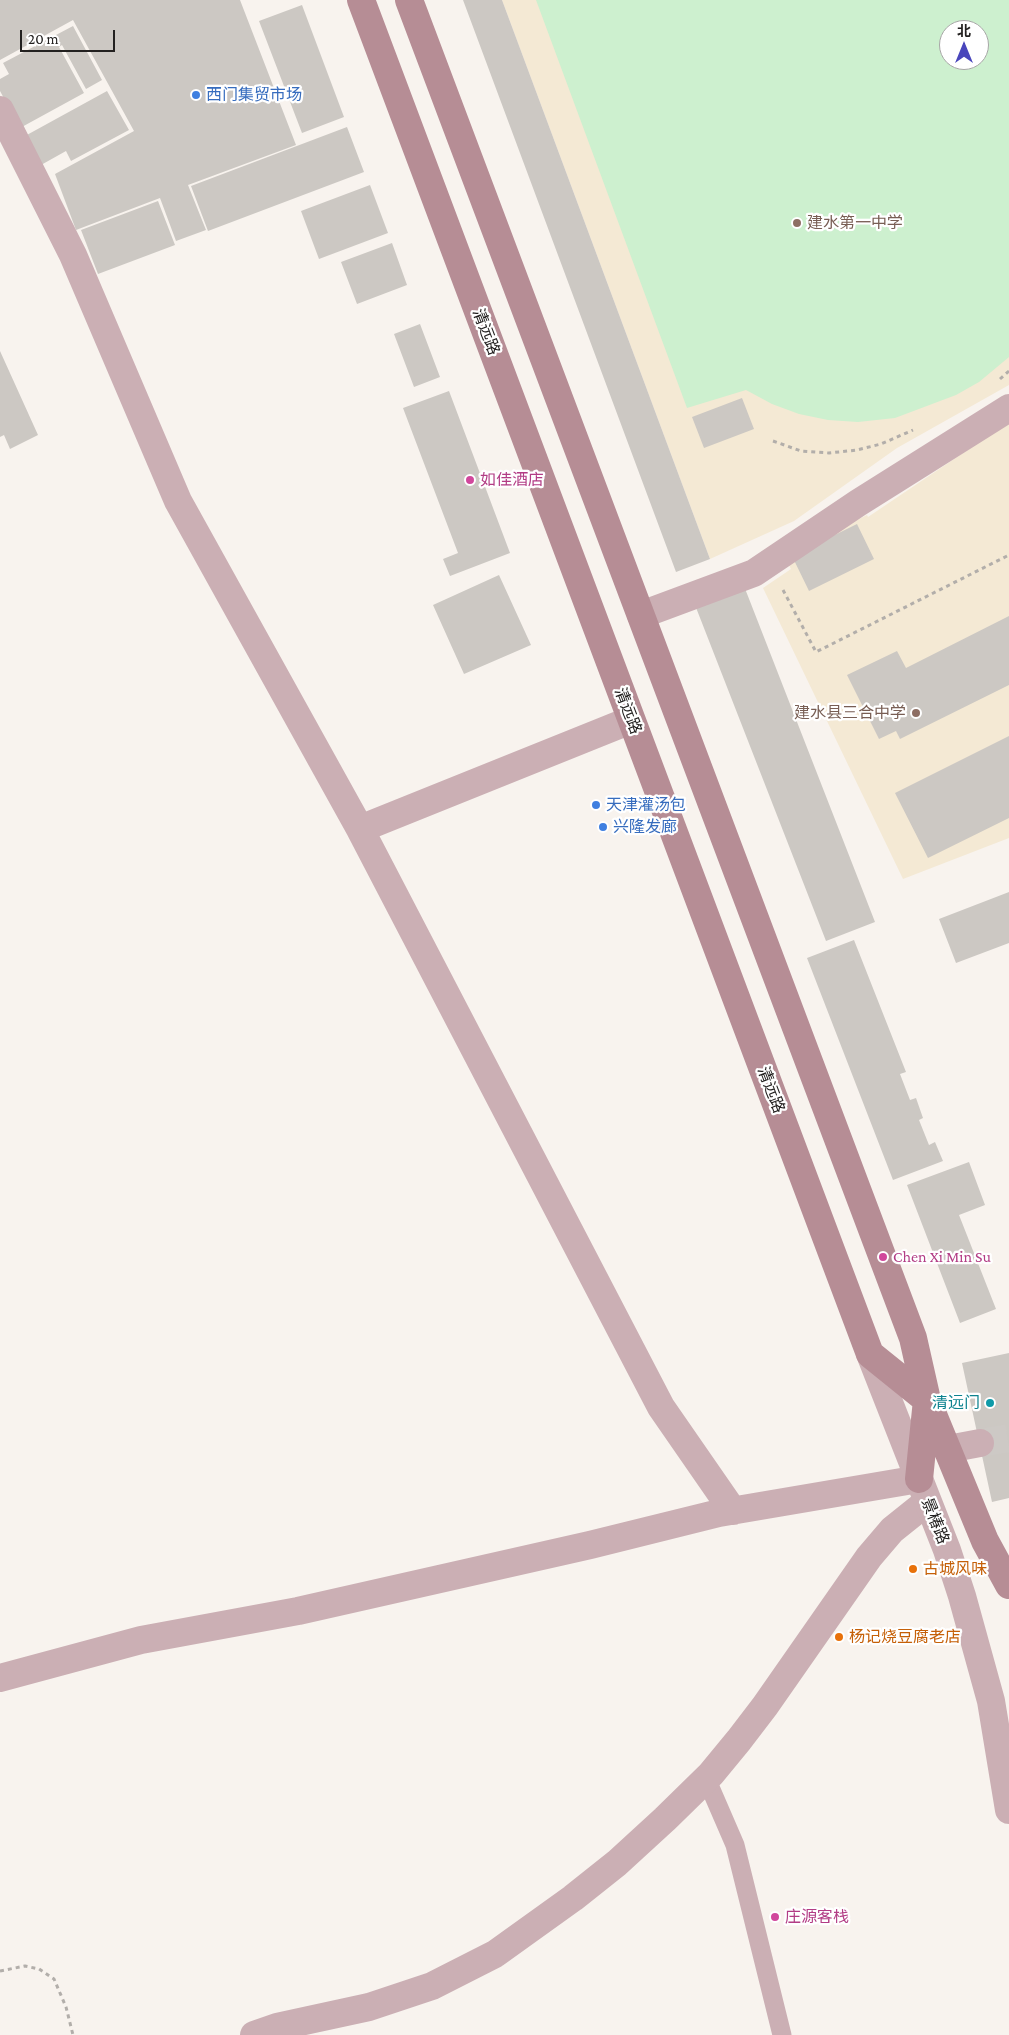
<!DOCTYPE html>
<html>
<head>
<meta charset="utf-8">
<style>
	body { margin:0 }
	#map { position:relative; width:1009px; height:2035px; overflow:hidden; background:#f8f3ee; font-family:"Crimson Pro","Noto Sans SC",serif }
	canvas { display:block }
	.north { position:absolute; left:939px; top:20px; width:50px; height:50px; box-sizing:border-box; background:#fff; border:1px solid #a7a6a6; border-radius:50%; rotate:0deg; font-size:14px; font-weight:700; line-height:20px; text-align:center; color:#232120 }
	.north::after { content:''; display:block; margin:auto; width:18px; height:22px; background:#4946bc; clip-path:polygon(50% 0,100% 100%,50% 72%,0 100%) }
	.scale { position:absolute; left:20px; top:30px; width:95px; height:22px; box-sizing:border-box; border:2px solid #232120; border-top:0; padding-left:6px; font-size:15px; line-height:18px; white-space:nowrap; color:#232120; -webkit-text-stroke:4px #fff; paint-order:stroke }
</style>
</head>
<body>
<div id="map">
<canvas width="1009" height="2035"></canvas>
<div class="north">北</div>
<div class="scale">20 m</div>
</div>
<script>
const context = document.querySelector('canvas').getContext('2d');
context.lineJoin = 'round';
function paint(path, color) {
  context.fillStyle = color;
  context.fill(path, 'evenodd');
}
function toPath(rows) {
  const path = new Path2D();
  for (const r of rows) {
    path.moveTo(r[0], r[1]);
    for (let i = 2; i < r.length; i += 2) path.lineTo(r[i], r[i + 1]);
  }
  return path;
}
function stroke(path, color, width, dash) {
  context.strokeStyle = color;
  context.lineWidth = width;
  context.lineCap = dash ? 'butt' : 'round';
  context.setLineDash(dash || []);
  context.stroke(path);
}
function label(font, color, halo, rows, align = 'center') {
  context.font = font + ' "Crimson Pro","Noto Sans SC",serif';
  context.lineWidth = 4.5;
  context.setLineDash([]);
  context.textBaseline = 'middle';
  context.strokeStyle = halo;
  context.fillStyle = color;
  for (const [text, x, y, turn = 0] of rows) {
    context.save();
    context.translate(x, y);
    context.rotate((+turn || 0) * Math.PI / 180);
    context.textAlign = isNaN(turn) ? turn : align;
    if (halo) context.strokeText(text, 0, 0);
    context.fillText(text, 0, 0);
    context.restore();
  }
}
paint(toPath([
	[502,0,1009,0,1009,385,897,448,794,521,710,559],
	[949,30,979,30,979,60,949,60],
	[1009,422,1009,838,903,879,763,588,791,569,784,556,867,515,868,517]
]), '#f4e9d4');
paint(toPath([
	[536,0,1009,0,1009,357,979,382,956,395,895,418,858,422,828,420,799,414,772,404,746,390,687,408],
	[949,30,979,30,979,60,949,60]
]), '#cdf0cf');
paint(toPath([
	[0,0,240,0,296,145,188,185,206,230,176,241,160,198,76,230,55,174,134,131,73,20,0,60],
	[463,0,502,0,710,559,676,572],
	[302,5,344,117,302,133,259,21],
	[73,26,102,80,86,89,62,45,59,47,84,93,20,128,0,91,0,79,9,74,3,63],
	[107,91,129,130,71,161,66,151,41,165,25,136],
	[347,127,364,172,208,231,191,186],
	[370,185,388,233,319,259,301,211],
	[158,201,175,245,98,274,81,230],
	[392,243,407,285,357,304,341,262],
	[420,324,440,377,414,387,394,334],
	[0,351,38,435,10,449,4,435,0,437],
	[449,391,510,553,450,576,443,559,458,553,403,408],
	[742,398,754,429,704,448,692,417],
	[857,524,874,559,809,591,792,556],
	[499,575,531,645,464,674,433,605],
	[744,586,875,922,826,941,695,605],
	[1009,616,1009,685,900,739,896,731,879,739,847,675,897,651,906,668],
	[1009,736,1009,818,928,858,895,793],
	[1009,892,1009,943,956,963,939,919],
	[854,940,906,1072,900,1074,910,1100,916,1098,923,1118,919,1120,929,1145,935,1142,943,1161,893,1180,807,958],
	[969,1162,985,1205,959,1215,996,1309,960,1323,907,1185],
	[1009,1353,1009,1498,992,1502,962,1363]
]), '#ccc8c3');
stroke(toPath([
	[980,1443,1009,1438]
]), '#cdc9c5', 28, [28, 14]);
stroke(toPath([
	[1000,379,1009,371],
	[773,441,801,451,829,453,857,450,881,444,913,430],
	[783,590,816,652,1009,555],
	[0,1971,25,1966,39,1969,54,1979,66,2007,73,2035]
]), '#b2aeaa', 3, [4, 4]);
stroke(toPath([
	[706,1778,735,1845,782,2035]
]), '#cbafb4', 19);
stroke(toPath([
	[948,1449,980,1443]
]), '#cbafb4', 28);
stroke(toPath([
	[0,110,73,255,178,501,360,829,661,1407,733,1511],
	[641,615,754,573,858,503,1009,408],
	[360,829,631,720],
	[0,1678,141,1640,298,1611,590,1545,719,1513,919,1479],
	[254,2035,277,2027,369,2007,432,1986,495,1954,573,1898,617,1863,665,1819,711,1774,739,1740,765,1706,869,1557,892,1530,927,1502]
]), '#cbafb4', 28);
stroke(toPath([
	[870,1354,947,1550,962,1596,991,1701,1009,1810]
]), '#cbafb4', 28);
stroke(toPath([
	[361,0,870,1354,927,1400,985,1541,1009,1585],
	[409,0,913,1338,927,1400,919,1479]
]), '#b68d95', 28);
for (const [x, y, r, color] of [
	[196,95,5,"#3f7fe0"],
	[797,223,5,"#8d6e63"],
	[470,480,5,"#d1479c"],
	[916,713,5,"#8d6e63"],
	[596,805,5,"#3f7fe0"],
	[603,827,5,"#3f7fe0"],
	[883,1257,5,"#d1479c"],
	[990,1403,5,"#0f9aa8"],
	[913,1569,5,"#e8710a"],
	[839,1637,5,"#e8710a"],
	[775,1917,5,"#d1479c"]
]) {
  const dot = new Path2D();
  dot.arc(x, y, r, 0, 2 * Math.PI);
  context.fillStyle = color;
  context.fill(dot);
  stroke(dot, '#fff', 2);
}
label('16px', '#366cbe', '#fff', [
	["西门集贸市场",206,95],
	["天津灌汤包",606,805],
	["兴隆发廊",613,827]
], 'left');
label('16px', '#785e54', '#fff', [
	["建水第一中学",807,223],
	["建水县三合中学",906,713,"right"]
], 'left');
label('16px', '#232120', '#fff', [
	["清远路",486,332,69],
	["清远路",628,711,69],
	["清远路",771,1090,69],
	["景椿路",935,1521,68]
]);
label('16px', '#b23c85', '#fff', [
	["如佳酒店",480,480],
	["Chen Xi Min Su",893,1257],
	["庄源客栈",785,1917]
], 'left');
label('16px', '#0d838f', '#fff', [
	["清远门",980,1403]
], 'right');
label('16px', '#c56008', '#fff', [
	["古城风味",923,1569],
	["杨记烧豆腐老店",849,1637]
], 'left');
</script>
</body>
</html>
